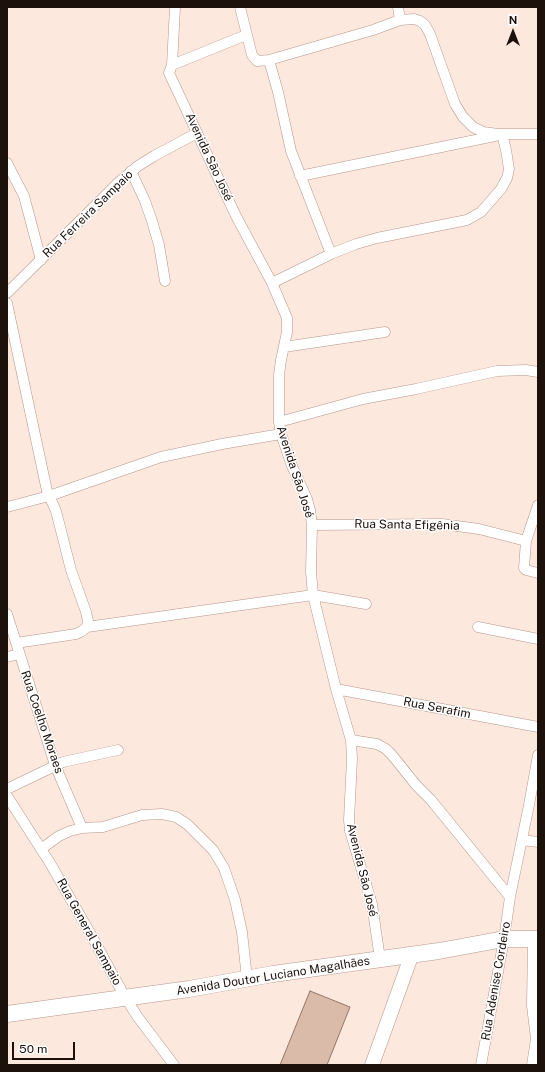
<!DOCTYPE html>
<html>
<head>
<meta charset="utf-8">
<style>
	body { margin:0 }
	#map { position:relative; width:545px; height:1072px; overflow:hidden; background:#fde8de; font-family:"Public Sans",sans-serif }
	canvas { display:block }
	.frame { position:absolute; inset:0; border:8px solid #1c110b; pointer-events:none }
	.north { position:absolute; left:493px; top:12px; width:40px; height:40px; -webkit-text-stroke:3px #fff; paint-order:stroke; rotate:0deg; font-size:11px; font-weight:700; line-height:16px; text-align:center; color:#1c110b }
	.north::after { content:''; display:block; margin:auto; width:14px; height:18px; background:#1c110b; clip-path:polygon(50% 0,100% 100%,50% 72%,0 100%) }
	.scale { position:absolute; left:12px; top:1042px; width:63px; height:18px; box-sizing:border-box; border:2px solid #1c110b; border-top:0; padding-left:5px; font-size:12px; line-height:14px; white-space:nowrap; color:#1c110b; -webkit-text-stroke:3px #fff; paint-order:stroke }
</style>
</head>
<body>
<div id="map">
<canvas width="545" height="1072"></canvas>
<div class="frame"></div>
<div class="north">N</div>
<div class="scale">50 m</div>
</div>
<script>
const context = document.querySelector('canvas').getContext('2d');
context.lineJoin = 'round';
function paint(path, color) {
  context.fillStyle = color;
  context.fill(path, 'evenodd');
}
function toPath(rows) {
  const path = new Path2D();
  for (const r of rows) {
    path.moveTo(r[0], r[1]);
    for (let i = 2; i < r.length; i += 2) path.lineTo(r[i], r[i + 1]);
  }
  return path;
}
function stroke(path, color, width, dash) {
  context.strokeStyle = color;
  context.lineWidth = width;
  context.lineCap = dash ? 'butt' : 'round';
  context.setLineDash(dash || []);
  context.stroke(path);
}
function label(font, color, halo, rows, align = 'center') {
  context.font = font + ' "Public Sans",sans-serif';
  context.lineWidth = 3;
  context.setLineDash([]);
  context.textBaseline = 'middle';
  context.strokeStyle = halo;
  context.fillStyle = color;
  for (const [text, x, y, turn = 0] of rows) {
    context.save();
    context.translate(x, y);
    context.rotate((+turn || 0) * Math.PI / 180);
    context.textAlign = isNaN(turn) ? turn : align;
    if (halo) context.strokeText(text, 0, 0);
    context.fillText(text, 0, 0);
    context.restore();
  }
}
const building = toPath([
	[310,991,350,1007,327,1065,280,1065,310,991]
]);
paint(building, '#dabaa9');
stroke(building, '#937667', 1);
const street = toPath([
	[240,7,252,55,257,61,269,60,278,92,291,151,331,254,272,283],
	[398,7,400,20],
	[246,35,172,65,169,73,236,216,272,283,287,318,287,332,281,360,279,375,279,422,281,434,292,466,307,499,310,510,312,525,311,572,313,595,336,689,351,740,352,759,349,820,350,831,372,904,380,959],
	[269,60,373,30,400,20,414,19,420,21,425,25,430,34,455,104,463,117,473,127,483,132,498,134,538,134],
	[172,65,175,7],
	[7,163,24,196,41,260],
	[131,171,145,201,152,221,159,245,165,281],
	[300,176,495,136],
	[331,254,356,244,377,238,467,220,481,212,501,189,507,178,509,169,506,150,502,134],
	[7,293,119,182,138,166,154,156,197,133],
	[7,303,47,491,56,511,71,570,86,612,88,621,87,627,82,631,76,634,16,643],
	[284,347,385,332],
	[279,422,363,399,416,389,497,371,526,370,538,372],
	[7,507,49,496,161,457,222,444,281,434],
	[312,525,442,524,479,529,526,541,538,505],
	[526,541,524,568,526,570,538,573],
	[7,614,55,765,82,828],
	[87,627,313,595,366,604],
	[478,627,538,639],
	[7,657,19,654],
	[336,689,538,727],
	[351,740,377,744,386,749,392,755,416,785,431,800,510,897],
	[7,789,63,762,118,750],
	[7,796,50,863,90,933,125,997,137,1016,174,1065],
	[522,840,538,842],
	[41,849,59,836,70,831,82,828,103,827,142,815,162,814,176,817,187,824,213,850,224,868,235,900,242,932,247,979],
	[481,1065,504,939,510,897,529,805,538,755],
	[532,1065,536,1039,532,1006,533,939]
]);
const secondary = toPath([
	[372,1065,412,954]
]);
const primary = toPath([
	[7,1014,189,989,273,974,439,951,504,939,538,939]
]);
stroke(street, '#b59687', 11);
stroke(secondary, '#b59687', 15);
stroke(primary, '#b59687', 17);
stroke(street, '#fff', 10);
stroke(secondary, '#fff', 14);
stroke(primary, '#fff', 16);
label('12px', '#1c110b', '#fff', [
	["Avenida São José",209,157,65],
	["Rua Ferreira Sampaio",88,214,-44],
	["Avenida São José",295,472,72],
	["Rua Santa Efigênia",407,525,1],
	["Rua Serafim",437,708,11],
	["Rua Coelho Moraes",42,722,71],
	["Avenida São José",362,870,76],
	["Rua General Sampaio",89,932,61],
	["Avenida Doutor Luciano Magalhães",273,976,-9],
	["Rua Adenise Cordeiro",496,981,-80]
]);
</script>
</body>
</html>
